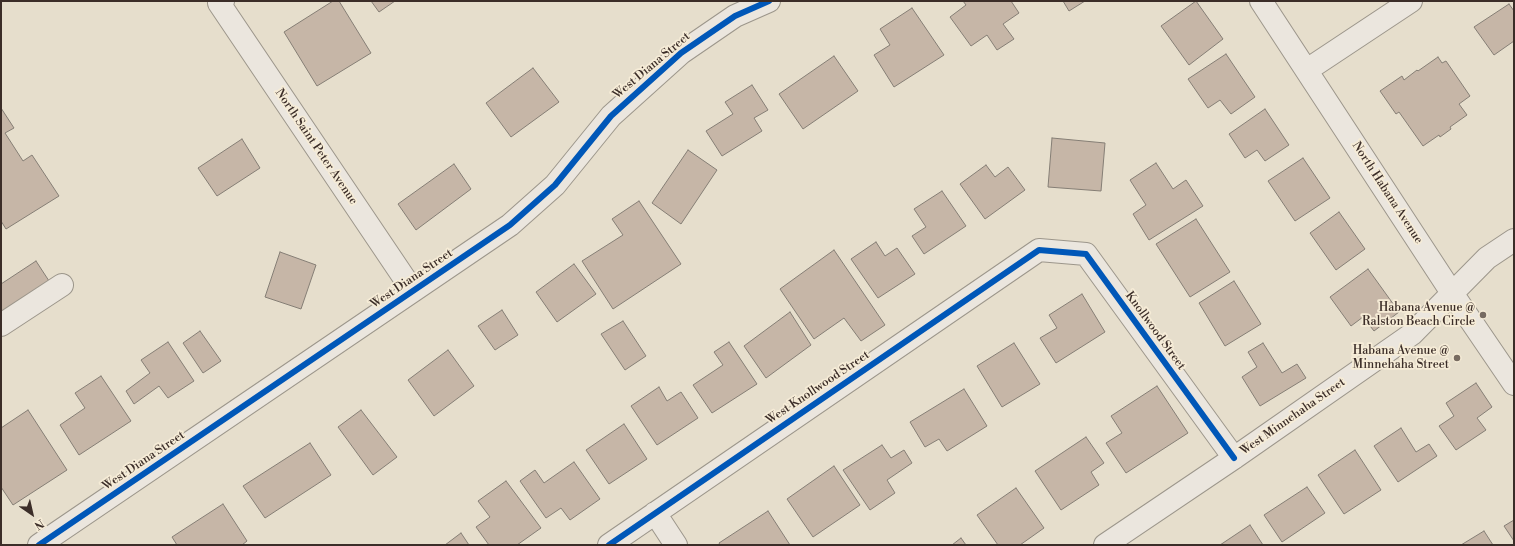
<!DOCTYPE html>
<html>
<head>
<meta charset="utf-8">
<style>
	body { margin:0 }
	#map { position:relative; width:1515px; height:546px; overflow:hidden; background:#e6decc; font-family:"Libre Bodoni",serif }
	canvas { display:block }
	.frame { position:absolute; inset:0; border:2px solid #3b2d28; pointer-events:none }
	.north { position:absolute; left:12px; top:494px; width:40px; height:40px; -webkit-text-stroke:3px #f6ecd7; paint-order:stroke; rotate:146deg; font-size:11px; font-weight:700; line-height:16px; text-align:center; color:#3b2d28 }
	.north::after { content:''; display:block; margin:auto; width:14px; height:18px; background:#3b2d28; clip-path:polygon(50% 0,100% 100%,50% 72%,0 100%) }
</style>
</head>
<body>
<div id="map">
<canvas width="1515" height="546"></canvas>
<div class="frame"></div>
<div class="north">N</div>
</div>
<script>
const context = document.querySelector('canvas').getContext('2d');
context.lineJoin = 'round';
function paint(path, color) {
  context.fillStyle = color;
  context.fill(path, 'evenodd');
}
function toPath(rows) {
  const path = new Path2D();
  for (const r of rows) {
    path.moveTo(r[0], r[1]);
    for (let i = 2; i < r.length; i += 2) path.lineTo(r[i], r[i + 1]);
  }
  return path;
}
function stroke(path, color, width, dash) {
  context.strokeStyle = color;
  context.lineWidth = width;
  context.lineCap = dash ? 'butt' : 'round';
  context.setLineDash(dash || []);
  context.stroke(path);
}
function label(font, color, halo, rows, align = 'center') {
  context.font = font + ' "Libre Bodoni",serif';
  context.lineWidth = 3.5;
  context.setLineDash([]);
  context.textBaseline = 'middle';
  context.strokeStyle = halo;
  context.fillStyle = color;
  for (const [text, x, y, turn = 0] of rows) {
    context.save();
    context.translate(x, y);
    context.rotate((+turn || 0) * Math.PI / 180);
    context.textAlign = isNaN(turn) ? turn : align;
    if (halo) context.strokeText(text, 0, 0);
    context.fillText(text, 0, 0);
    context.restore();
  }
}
const building = toPath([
	[333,1,339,1,371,53,317,86,284,32,333,1],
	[371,1,395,1,379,12,371,1],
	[963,1,1011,1,1019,13,1003,24,1014,39,997,50,987,35,971,46,950,17,966,5,963,1],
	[1063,1,1085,1,1069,11,1063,1],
	[1196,1,1223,39,1189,65,1161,26,1196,1],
	[1509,4,1514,11,1514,41,1494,55,1474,27,1509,4],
	[912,8,944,55,894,87,874,55,890,45,880,29,912,8],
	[1226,54,1255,97,1231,114,1220,100,1208,108,1188,79,1226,54],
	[834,56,858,91,803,129,779,94,834,56],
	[1438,57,1442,63,1446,61,1470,96,1459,104,1467,115,1450,127,1451,129,1440,137,1439,135,1423,146,1399,112,1396,114,1380,91,1402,76,1404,80,1417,70,1418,71,1438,57],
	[533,68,559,102,511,137,486,103,533,68],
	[752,85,768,110,754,118,762,131,722,156,706,131,733,114,725,102,752,85],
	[1,108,14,128,5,133,23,161,32,155,59,196,6,229,1,221,1,108],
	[1265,109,1289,145,1265,161,1257,150,1245,158,1229,134,1265,109],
	[1052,138,1105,143,1101,191,1048,187,1052,138],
	[242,139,260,168,217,196,198,168,242,139],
	[688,150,717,170,681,224,652,203,688,150],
	[1303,158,1330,198,1295,221,1268,181,1303,158],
	[1156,163,1173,189,1186,180,1203,206,1149,240,1133,214,1146,205,1130,180,1156,163],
	[454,164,471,189,416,230,398,204,454,164],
	[986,165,995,177,1008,167,1025,190,985,219,960,184,986,165],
	[942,191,966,226,924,254,912,236,926,227,914,209,942,191],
	[639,201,681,264,613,309,582,261,623,235,612,219,639,201],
	[1339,212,1365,249,1336,270,1310,233,1339,212],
	[1196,219,1230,272,1190,297,1156,244,1196,219],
	[876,242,885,256,897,248,915,274,878,298,851,259,876,242],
	[834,250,885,325,861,341,844,318,814,339,780,289,834,250],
	[280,252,316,265,301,309,265,297,280,252],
	[36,261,51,284,1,317,1,284,36,261],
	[574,264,596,294,557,322,536,292,574,264],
	[1368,269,1399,312,1374,331,1363,317,1351,326,1330,297,1368,269],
	[1234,281,1261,324,1225,346,1199,303,1234,281],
	[1082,294,1105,332,1056,363,1040,338,1057,328,1049,315,1082,294],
	[502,310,518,335,495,350,478,326,502,310],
	[790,312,811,345,766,378,744,346,790,312],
	[623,321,646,356,625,370,601,334,623,321],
	[200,331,221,361,203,373,183,343,200,331],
	[168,342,194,381,168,398,159,386,134,404,126,391,150,373,141,360,168,342],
	[729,342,757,384,712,413,693,385,723,365,714,352,729,342],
	[1014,343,1040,384,1002,407,977,366,1014,343],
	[1263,343,1282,373,1297,364,1306,378,1260,406,1242,377,1257,367,1248,352,1263,343],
	[448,350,474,386,434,416,408,380,448,350],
	[101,376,131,421,79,455,60,425,85,408,75,393,101,376],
	[1476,383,1492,407,1477,418,1486,430,1456,450,1439,426,1454,416,1446,403,1476,383],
	[1157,386,1188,433,1126,473,1106,443,1122,433,1111,416,1157,386],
	[659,387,667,401,681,392,698,418,657,445,631,406,659,387],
	[964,389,987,426,947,451,939,439,925,447,910,422,964,389],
	[28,410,67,470,13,505,1,487,1,428,28,410],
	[361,410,397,457,373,475,338,427,361,410],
	[624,424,647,459,609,484,586,450,624,424],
	[1401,428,1416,452,1429,444,1437,456,1398,482,1374,446,1401,428],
	[1086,437,1104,463,1091,472,1099,485,1061,510,1035,471,1086,437],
	[310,443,331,475,265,518,243,486,310,443],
	[882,445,891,458,904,450,912,463,887,480,895,493,870,510,843,470,882,445],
	[1355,450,1381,490,1344,514,1318,475,1355,450],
	[574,462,600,499,570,520,561,508,546,518,520,481,535,470,544,483,574,462],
	[834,466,860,505,813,537,787,499,834,466],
	[506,481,541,528,517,545,489,545,476,527,490,517,478,501,506,481],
	[1307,487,1325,513,1282,542,1264,515,1307,487],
	[1016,488,1044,528,1020,545,998,545,977,515,1016,488],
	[223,504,247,541,242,545,177,545,172,537,223,504],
	[768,511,790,545,720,545,719,543,768,511],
	[1514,520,1514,541,1504,526,1514,520],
	[1250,525,1263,545,1220,545,1250,525],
	[1484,531,1493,545,1461,545,1484,531],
	[461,533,469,545,445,545,461,533],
	[961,538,966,545,952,545,961,538]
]);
paint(building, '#c6b6a7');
stroke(building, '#857e75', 1);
const minor = toPath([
	[223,1,219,3,413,291],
	[1261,1,1452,293,1514,384],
	[1307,70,1411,1],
	[1,325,62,285],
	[655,513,676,545],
	[39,545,510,225,555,185,611,116,681,53,735,16,769,1],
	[609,545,1039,250,1086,254,1234,458],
	[1105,545,1234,458,1412,334,1487,258,1514,240]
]);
stroke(minor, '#9c968b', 24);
stroke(minor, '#ebe6de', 22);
stroke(toPath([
	[39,545,510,225,555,185,611,116,681,53,735,16,769,1],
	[609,545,1039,250,1086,254,1234,458]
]), '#0057b8', 6);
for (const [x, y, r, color] of [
	[1483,315,4,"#776b61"],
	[1457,358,4,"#776b61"]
]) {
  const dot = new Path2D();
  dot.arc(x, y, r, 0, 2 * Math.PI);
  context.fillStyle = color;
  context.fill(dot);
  stroke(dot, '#f6ecd7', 1.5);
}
label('12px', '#3b2d28', '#f6ecd7', [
	["West Diana Street",652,66,-40],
	["North Saint Peter Avenue",316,147,56],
	["North Habana Avenue",1387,193,57],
	["West Diana Street",412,279,-34],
	["Knollwood Street",1155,331,54],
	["West Knollwood Street",818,388,-34],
	["West Minnehaha Street",1293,417,-35],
	["West Diana Street",144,461,-34]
]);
label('12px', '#3b2d28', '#f6ecd7', [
	["Habana Avenue @",1475,308],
	["Ralston Beach Circle",1475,322],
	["Habana Avenue @",1449,351],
	["Minnehaha Street",1449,365]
], 'right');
</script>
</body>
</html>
